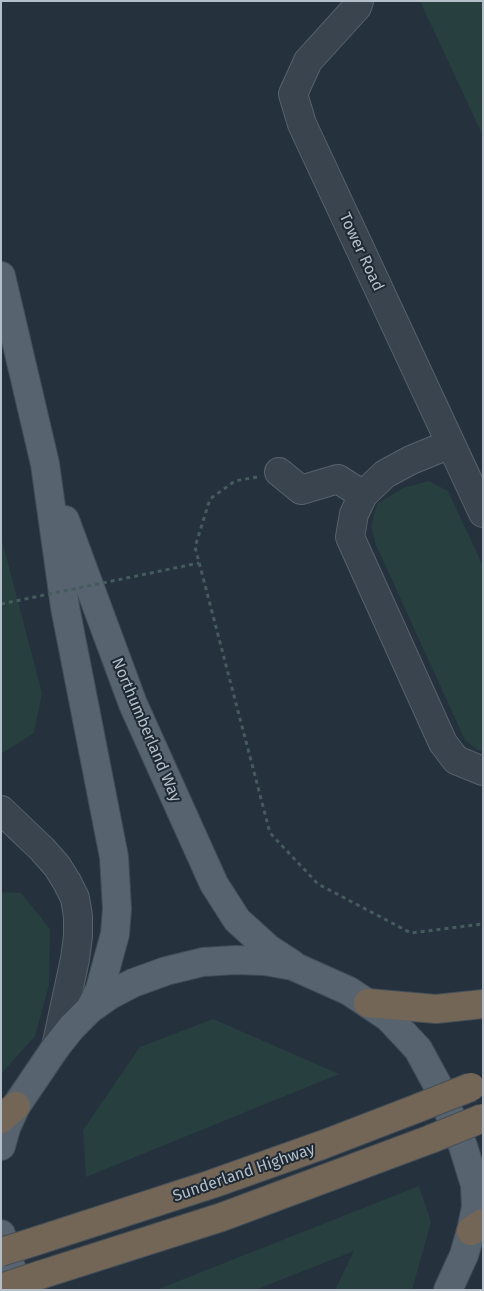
<!DOCTYPE html>
<html>
<head>
<meta charset="utf-8">
<style>
	body { margin:0 }
	#map { position:relative; width:484px; height:1291px; overflow:hidden; background:#25323e; font-family:"Fira Sans",sans-serif }
	canvas { display:block }
	.frame { position:absolute; inset:0; border:2px solid #b5bfc9; pointer-events:none }
</style>
</head>
<body>
<div id="map">
<canvas width="484" height="1291"></canvas>
<div class="frame"></div>
</div>
<script>
const context = document.querySelector('canvas').getContext('2d');
context.lineJoin = 'round';
function paint(path, color) {
  context.fillStyle = color;
  context.fill(path, 'evenodd');
}
function toPath(rows) {
  const path = new Path2D();
  for (const r of rows) {
    path.moveTo(r[0], r[1]);
    for (let i = 2; i < r.length; i += 2) path.lineTo(r[i], r[i + 1]);
  }
  return path;
}
function stroke(path, color, width, dash) {
  context.strokeStyle = color;
  context.lineWidth = width;
  context.lineCap = dash ? 'butt' : 'round';
  context.setLineDash(dash || []);
  context.stroke(path);
}
function label(font, color, halo, rows, align = 'center') {
  context.font = font + ' "Fira Sans",sans-serif';
  context.lineWidth = 4;
  context.setLineDash([]);
  context.textBaseline = 'middle';
  context.strokeStyle = halo;
  context.fillStyle = color;
  for (const [text, x, y, turn = 0] of rows) {
    context.save();
    context.translate(x, y);
    context.rotate((+turn || 0) * Math.PI / 180);
    context.textAlign = isNaN(turn) ? turn : align;
    if (halo) context.strokeText(text, 0, 0);
    context.fillText(text, 0, 0);
    context.restore();
  }
}
paint(toPath([
	[420,1,483,1,483,136],
	[429,481,448,491,483,566,483,751,478,750,465,740,376,545,371,527,377,504,403,488],
	[1,537,42,693,34,733,1,754],
	[1,892,21,893,50,929,49,985,35,1036,1,1074],
	[213,1019,339,1074,86,1177,83,1130,140,1047],
	[419,1186,431,1222,412,1290,335,1290,354,1251,255,1290,156,1290]
]), '#273f3f');
const minor = toPath([
	[359,1,357,7,308,61,293,94,302,124,483,513],
	[450,444,411,460,385,474,363,495,354,514,350,537,443,743,456,760,483,771],
	[279,472,301,490,338,479,363,495],
	[1,810,42,849,57,866,67,882,75,898,78,916,78,936,75,959,56,1047]
]);
const major = toPath([
	[1,276,45,464,65,607,114,857,117,909,115,934,100,989,90,1009],
	[65,520,133,704,214,884,237,920,269,949,292,964],
	[1,1146,6,1128,16,1106,56,1047,72,1027,90,1009,110,995,133,983,166,971,203,962,235,960,265,961,293,966,349,991,388,1017,418,1049,437,1084,463,1146,475,1185,476,1207,471,1231,464,1255,448,1290],
	[1,1234,18,1290]
]);
const highway = toPath([
	[368,1003,436,1009,483,1004],
	[1,1119,16,1106],
	[471,1231,483,1223],
	[30,1243,212,1184,322,1145,418,1108],
	[40,1275,222,1217,431,1139]
]);
stroke(minor, '#57626c', 30);
stroke(major, '#424d57', 30);
stroke(highway, '#444f59', 30);
stroke(toPath([
	[257,477,235,481,210,499,195,547,270,833,318,884,411,933,483,924]
]), '#455b5c', 3, [4, 4]);
stroke(minor, '#39444e', 28);
stroke(major, '#57636e', 28);
stroke(highway, '#746656', 28);
const highwayBridge = toPath([
	[418,1108,471,1087],
	[431,1139,483,1118],
	[1,1252,30,1243],
	[1,1288,40,1275]
]);
stroke(highwayBridge, '#444f59', 30, []);
stroke(toPath([
	[1,604,199,563]
]), '#455b5c', 3, [4, 4]);
stroke(highwayBridge, '#746656', 28);
label('16px', '#b5bfc9', '#1e2933', [
	["Tower Road",361,252,65],
	["Northumberland Way",146,730,67],
	["Sunderland Highway",244,1173,-19]
]);
</script>
</body>
</html>
